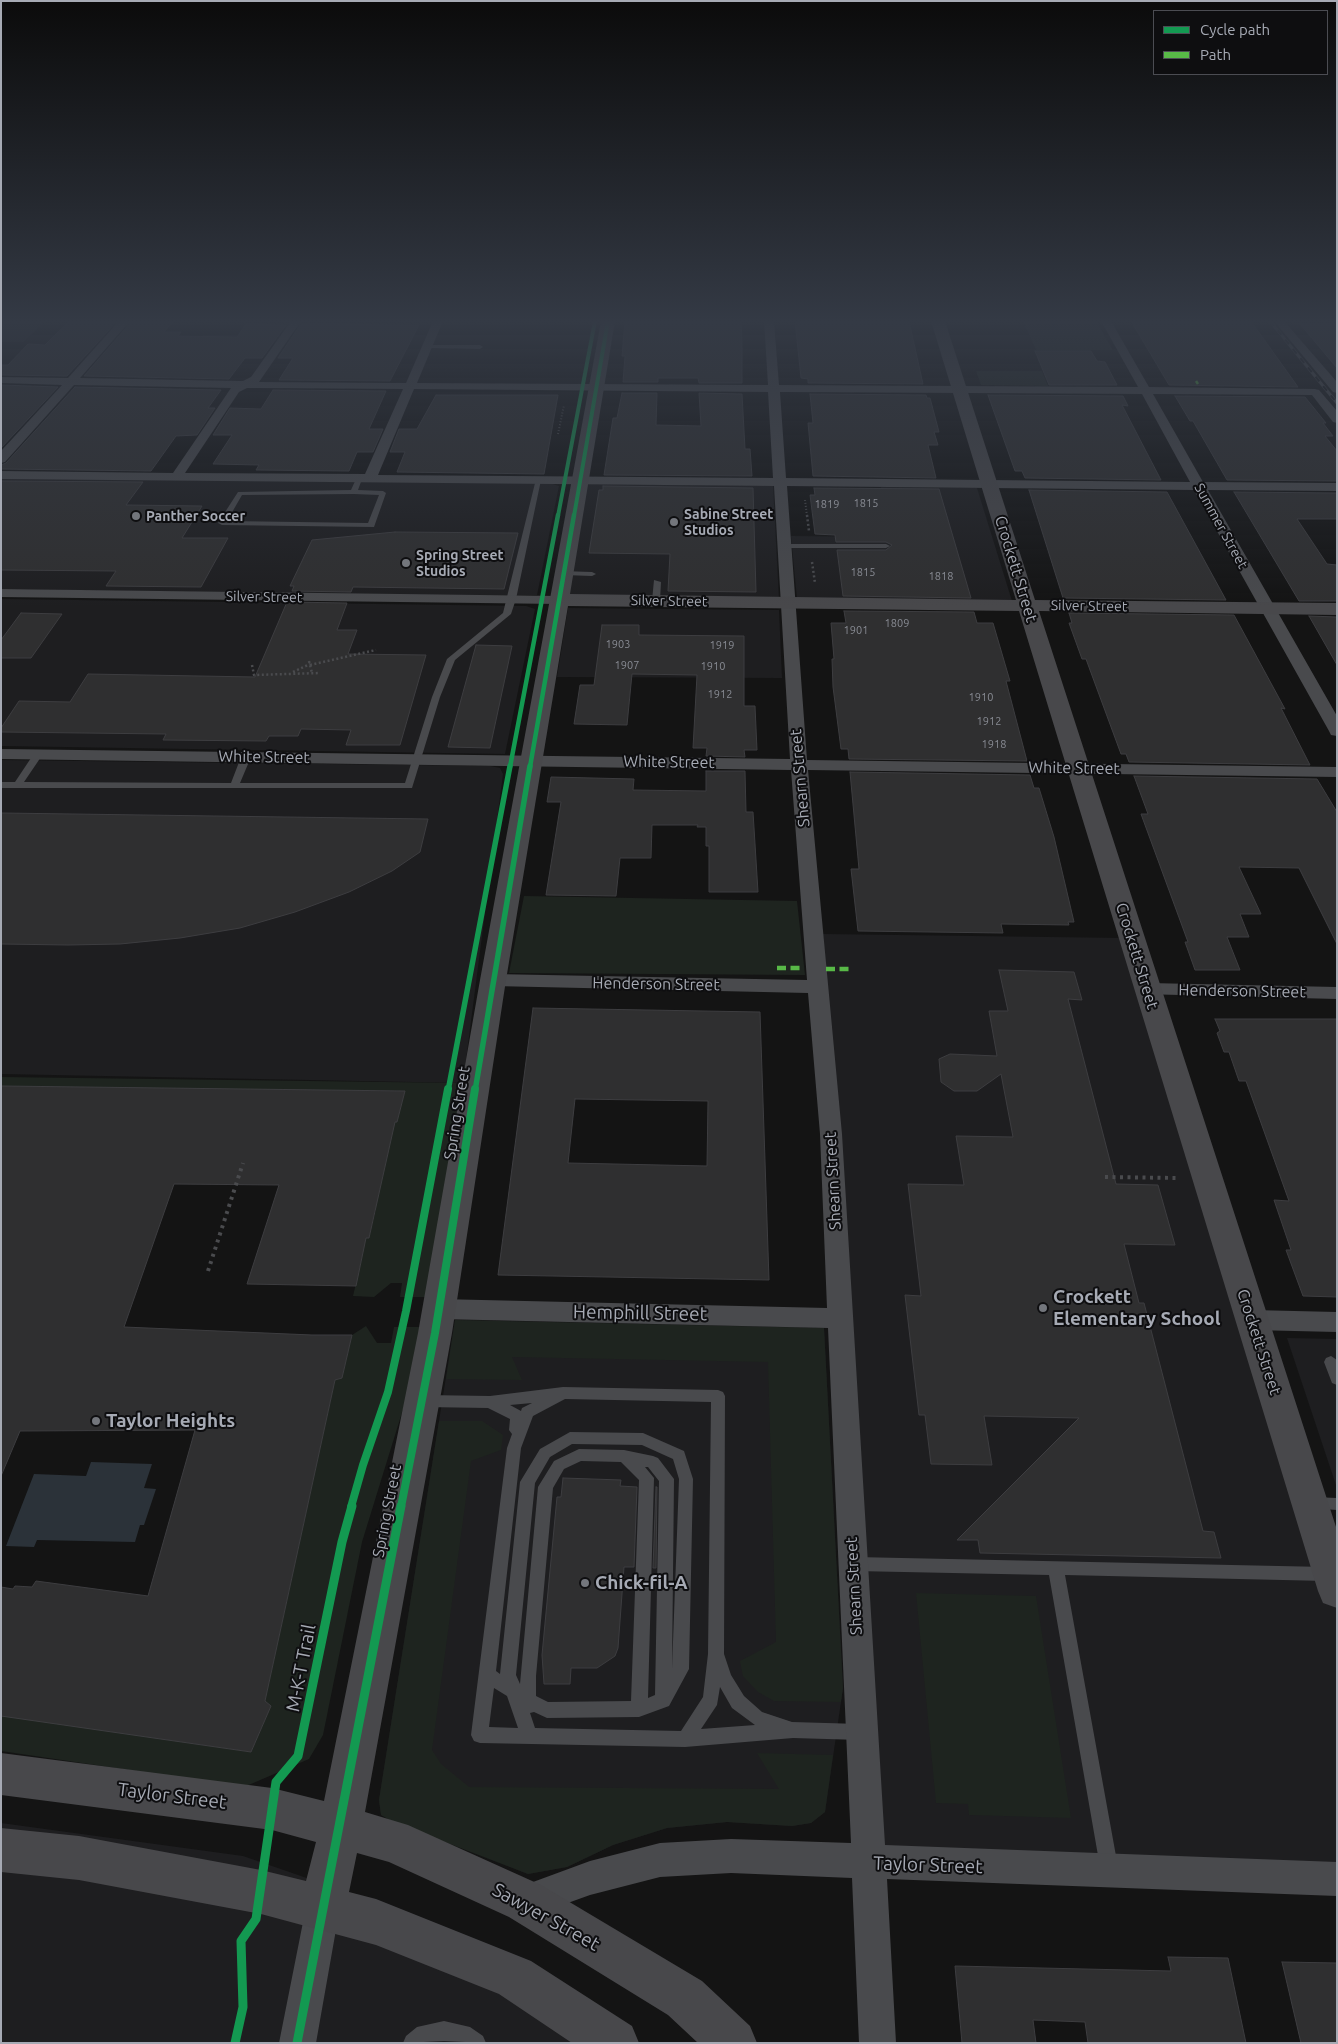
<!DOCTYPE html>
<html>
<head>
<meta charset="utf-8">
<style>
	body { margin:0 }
	#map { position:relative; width:1338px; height:2044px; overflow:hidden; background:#141414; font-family:Ubuntu,sans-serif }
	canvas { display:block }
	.frame { position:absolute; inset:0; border:2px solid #a6aab4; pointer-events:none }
	.legend { position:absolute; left:1153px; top:10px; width:175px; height:65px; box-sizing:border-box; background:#0e0e10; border:1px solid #4b4c52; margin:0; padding:6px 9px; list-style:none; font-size:15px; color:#a6aab4 }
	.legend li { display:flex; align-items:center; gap:10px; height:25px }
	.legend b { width:25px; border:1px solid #4b4c52 }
</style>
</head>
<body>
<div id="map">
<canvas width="1338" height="2044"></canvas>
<div class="frame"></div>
<ul class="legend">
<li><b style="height:6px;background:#139951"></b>Cycle path</li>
<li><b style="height:6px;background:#58b947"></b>Path</li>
</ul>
</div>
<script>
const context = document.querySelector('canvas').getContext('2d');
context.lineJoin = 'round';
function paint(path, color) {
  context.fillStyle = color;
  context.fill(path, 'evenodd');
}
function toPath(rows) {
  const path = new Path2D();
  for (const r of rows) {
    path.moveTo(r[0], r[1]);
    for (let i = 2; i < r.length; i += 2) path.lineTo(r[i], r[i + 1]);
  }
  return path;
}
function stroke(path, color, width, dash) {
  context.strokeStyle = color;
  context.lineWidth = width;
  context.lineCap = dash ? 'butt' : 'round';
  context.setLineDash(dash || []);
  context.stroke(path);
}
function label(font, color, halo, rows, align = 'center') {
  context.font = font + ' Ubuntu,sans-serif';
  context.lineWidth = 4;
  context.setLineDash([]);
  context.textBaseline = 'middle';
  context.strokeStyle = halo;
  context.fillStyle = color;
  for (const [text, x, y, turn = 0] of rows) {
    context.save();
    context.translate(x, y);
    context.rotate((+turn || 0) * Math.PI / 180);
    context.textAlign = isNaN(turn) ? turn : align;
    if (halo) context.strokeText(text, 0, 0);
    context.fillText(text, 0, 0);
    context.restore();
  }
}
paint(toPath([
	[1,321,45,321,24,342,1,342],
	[1,478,550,483,559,486,537,595,454,596,1,589],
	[587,484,773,486,779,599,568,596],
	[881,487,977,488,1012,601,797,599,791,536,891,537],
	[1,599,526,606,535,609,505,754,1,746],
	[568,608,779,610,782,678,557,677],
	[1,760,490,766,500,768,503,774,463,1083,1,1074],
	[823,934,1124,938,1337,1612,1337,1868,877,1853],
	[455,1320,824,1328,843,1688,825,1812,811,1823,792,1826,727,1822,667,1828,613,1845,567,1867,528,1874,381,1815,379,1800],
	[1287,1338,1337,1339,1337,1488],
	[1,1823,243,1856,411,1914,633,2043,1,2043]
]), '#1e1e20');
paint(toPath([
	[1023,321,1096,321,1113,350,1036,350],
	[976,371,1042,371,1048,386,981,385],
	[524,896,797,901,805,975,509,973],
	[1,1077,463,1083,426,1297,400,1297,402,1283,391,1283,374,1297,353,1296,362,1258,363,1238,369,1238,376,1209,373,1208,376,1198,378,1197,392,1133,391,1122,397,1122,405,1091,370,1090,368,1093,1,1087],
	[455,1320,824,1328,843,1688,841,1702,774,1701,758,1692,743,1676,740,1661,776,1642,768,1362,512,1357,522,1380,446,1379],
	[366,1326,377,1343,391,1343,394,1327,421,1327,408,1393,362,1542,323,1735,309,1759,244,1787,1,1751,1,1715,251,1752,271,1706,265,1701,335,1380,342,1378,352,1335],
	[439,1421,482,1421,503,1435,501,1450,471,1461,432,1750,441,1764,469,1787,779,1789,757,1753,833,1755,825,1812,811,1823,792,1826,727,1822,667,1828,613,1845,567,1867,528,1874,393,1822,381,1815,379,1800],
	[916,1593,1036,1596,1071,1818,969,1815,968,1804,936,1803]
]), '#1e241f');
paint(toPath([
	[91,1462,152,1464,144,1488,156,1489,144,1525,140,1525,135,1542,37,1540,34,1547,6,1546,34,1474,86,1476]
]), '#2b3239');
const building = toPath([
	[69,321,117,321,67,376,1,375,1,365,8,365,28,344,45,345,69,321],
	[132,321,173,321,164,332,181,332,178,336,237,337,246,324,286,325,262,358,245,358,229,379,84,376,132,321],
	[625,321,738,321,741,323,742,338,742,383,699,383,698,378,658,378,658,382,623,382,625,356,622,356,625,321],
	[795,321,909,321,923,384,808,383,808,379,801,378,795,321],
	[1131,321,1249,322,1253,324,1298,387,1169,385,1131,321],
	[310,324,409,325,419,325,390,381,279,380,293,358,278,358,300,325,310,324],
	[1300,324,1337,324,1337,368,1300,324],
	[1035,351,1091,351,1097,361,1105,362,1117,385,1049,385,1035,351],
	[1,385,58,387,1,448,1,385],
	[75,387,221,390,208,408,215,408,197,435,176,436,151,471,1,469,1,465,6,463,75,387],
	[273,390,386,391,369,429,383,429,373,452,357,452,349,471,256,470,259,465,213,464,232,435,213,435,230,408,261,409,273,390],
	[622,393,657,393,656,425,701,426,699,393,742,394,745,449,750,449,752,476,604,475,613,418,617,418,622,393],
	[810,394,926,395,927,398,930,398,939,432,934,432,938,445,928,445,936,478,813,476,808,423,813,423,810,394],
	[436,395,558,395,544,474,397,472,405,452,390,452,399,429,417,429,436,395],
	[988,395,1123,396,1128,406,1122,405,1161,480,1025,478,1022,471,1015,471,988,395],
	[1175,396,1305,397,1326,423,1323,423,1333,436,1325,436,1337,451,1337,481,1227,480,1193,421,1190,421,1175,396],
	[1,481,143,482,126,505,202,506,182,538,228,538,201,587,106,586,116,571,1,570,1,481],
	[603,486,753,488,756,592,668,591,670,554,589,553,599,490,603,490,603,486],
	[814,488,939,489,971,598,843,596,837,550,886,550,892,545,886,542,836,542,835,535,815,534,810,495,815,495,814,488],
	[1029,490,1167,492,1226,600,1063,598,1029,490],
	[1234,492,1337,493,1337,519,1297,519,1327,564,1337,565,1337,601,1299,601,1234,492],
	[395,532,518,533,504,589,353,587,351,592,292,591,294,586,290,586,312,540,395,532],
	[287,602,347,603,337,630,357,630,348,654,426,655,400,745,346,745,351,730,301,729,298,736,269,736,266,741,163,740,166,734,1,732,1,728,19,701,70,702,88,674,255,677,287,602],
	[844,611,974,612,977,623,993,623,1010,681,1006,681,1027,761,849,759,848,749,841,749,833,687,832,659,834,659,831,623,846,623,844,611],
	[21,613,62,614,31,658,1,658,1,640,21,613],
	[1069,613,1234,615,1285,709,1281,708,1310,765,1129,762,1126,754,1121,754,1090,670,1086,659,1082,659,1069,623,1072,623,1069,613],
	[1309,616,1337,617,1337,665,1309,616],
	[602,625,639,625,639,635,744,636,744,706,755,706,757,750,744,750,745,757,706,756,707,748,693,748,697,675,632,674,627,725,574,724,580,685,594,685,602,625],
	[476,645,512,646,490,748,448,747,476,645],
	[706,771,745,771,746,812,753,812,758,892,709,892,709,846,706,846,706,827,697,827,698,825,652,825,651,858,620,858,616,896,546,895,561,802,547,802,551,777,634,779,633,790,706,791,706,771],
	[850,772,1030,775,1034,788,1039,788,1054,837,1074,922,1068,922,1069,925,1001,924,1003,933,858,931,851,869,859,869,850,772],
	[1134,776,1317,779,1337,812,1337,944,1299,868,1239,867,1261,914,1240,914,1249,937,1227,937,1240,970,1195,970,1185,942,1188,942,1141,814,1148,814,1134,776],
	[1,813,428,819,420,852,392,871,349,892,295,912,240,928,180,938,120,944,68,945,1,944,1,813],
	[999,970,1074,972,1082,1000,1068,999,1116,1184,1158,1185,1175,1245,1124,1244,1139,1303,1144,1303,1203,1531,1214,1532,1221,1558,980,1553,978,1540,957,1540,1079,1418,984,1416,992,1465,931,1464,925,1415,919,1415,905,1295,921,1296,908,1184,964,1185,956,1136,1013,1137,1001,1074,977,1091,954,1091,941,1082,939,1059,950,1054,997,1056,989,1011,1008,1011,999,970],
	[533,1008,760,1012,769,1280,498,1275,533,1008],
	[575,1099,708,1101,707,1166,568,1163,575,1099],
	[1215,1019,1337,1019,1337,1297,1303,1296,1286,1250,1291,1250,1274,1200,1289,1201,1246,1081,1239,1081,1229,1052,1224,1052,1217,1033,1220,1031,1215,1019],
	[1,1086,405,1091,397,1122,395,1122,369,1238,366,1238,356,1286,247,1284,279,1185,174,1184,124,1327,312,1335,352,1335,342,1378,335,1380,265,1701,271,1706,251,1752,1,1716,1,1587,13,1589,15,1586,32,1587,36,1581,148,1596,195,1430,20,1431,1,1476,1,1086],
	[563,1478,621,1480,620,1486,637,1487,634,1567,624,1567,618,1648,615,1656,597,1668,571,1668,570,1684,544,1684,542,1655,557,1497,561,1497,563,1478],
	[656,1487,657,1487,656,1568,653,1568,656,1487],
	[1168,1957,1228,1958,1246,2043,1088,2043,1085,2022,1033,2020,1036,2043,962,2043,955,1966,1171,1971,1168,1957],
	[1282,1962,1337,1963,1337,2043,1301,2043,1282,1962]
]);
paint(building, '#2f2f30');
stroke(building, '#3d3d40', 1);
stroke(toPath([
	[558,434,564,405],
	[805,500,807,516]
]), '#4a4b4e', 2, [1, 2]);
stroke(toPath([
	[807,515,809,531],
	[812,562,815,583],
	[309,661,312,673],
	[252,665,254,675,320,673],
	[310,665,376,650],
	[293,672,310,664]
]), '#4a4b4e', 2.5, [2, 2.5]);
stroke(toPath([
	[1105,1177,1177,1178],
	[208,1271,243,1163]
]), '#4a4b4e', 4, [3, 4.5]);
paint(toPath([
	[427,345,480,345,483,347,480,349,425,348,427,345],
	[359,477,362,479,358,490,383,491,386,493,374,527,222,525,218,523,238,492,351,490,356,479,359,477],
	[354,494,379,495,368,523,227,521,242,495,354,494],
	[536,479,541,480,516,599,511,614,455,660,440,697,412,788,1,788,1,782,15,782,35,752,38,751,43,754,24,782,231,783,241,757,246,754,251,757,240,783,405,783,432,697,447,659,503,613,536,479],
	[780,544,886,544,890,546,886,548,783,548,779,546,780,544],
	[561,571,592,572,596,574,592,576,564,575,560,573,561,571],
	[654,580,661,582,660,601,656,603,652,601,654,580],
	[1331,1356,1337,1360,1337,1385,1332,1383,1324,1362,1326,1358,1331,1356],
	[563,1387,718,1390,723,1392,725,1396,724,1654,731,1675,744,1696,762,1712,792,1722,860,1724,866,1726,869,1732,866,1738,860,1740,793,1738,685,1747,480,1743,474,1741,471,1735,507,1448,512,1434,509,1430,510,1419,488,1408,424,1407,419,1405,417,1401,419,1397,424,1395,490,1396,563,1387],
	[565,1399,711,1402,708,1654,703,1697,681,1731,535,1728,530,1713,534,1712,547,1718,639,1717,669,1706,689,1669,693,1479,684,1451,643,1433,570,1432,540,1449,520,1482,500,1674,496,1671,521,1448,533,1416,565,1399],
	[532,1403,522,1408,521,1411,510,1405,532,1403],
	[572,1444,642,1445,673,1459,679,1479,672,1669,674,1479,658,1458,653,1456,624,1450,579,1449,554,1461,538,1487,520,1684,516,1675,535,1483,550,1457,572,1444],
	[581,1461,621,1462,639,1480,631,1701,548,1702,536,1696,536,1676,553,1488,564,1469,581,1461],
	[645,1467,648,1467,659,1481,655,1695,648,1698,654,1478,645,1467],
	[720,1687,732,1708,755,1725,701,1729,717,1705,720,1687],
	[494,1688,507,1696,518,1728,489,1727,494,1688],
	[1313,1497,1337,1498,1337,1510,1308,1508,1305,1503,1308,1498,1313,1497],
	[855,1557,1326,1567,1332,1569,1334,1574,1332,1579,1326,1581,1065,1575,1118,1867,1115,1873,1109,1876,1103,1873,1100,1867,1049,1575,855,1571,849,1569,847,1564,849,1559,855,1557],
	[444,2021,470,2027,483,2036,486,2043,444,2041,403,2043,406,2036,417,2027,444,2021]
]), '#494a4d');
paint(toPath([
	[119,321,130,321,80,378,243,381,251,377,291,321,301,321,259,382,406,383,433,321,443,321,417,383,768,385,764,321,774,321,779,385,1138,387,1101,321,1111,321,1149,387,1315,389,1319,390,1337,411,1337,423,1333,422,1312,395,1153,394,1203,482,1337,483,1337,491,1208,490,1337,716,1337,736,1331,735,1329,731,1194,490,787,486,807,760,1337,767,1337,777,808,770,842,1134,885,1845,1337,1862,1337,1896,887,1879,896,2043,859,2043,852,1878,731,1873,660,1877,590,1895,526,1918,514,1913,509,1901,514,1889,590,1861,660,1843,731,1839,851,1843,828,1328,439,1319,430,1316,426,1309,430,1302,439,1299,827,1308,820,1134,808,993,493,986,486,984,483,980,486,976,493,974,807,980,791,770,1,759,1,749,790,759,774,486,1,479,1,471,173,473,231,388,74,385,5,462,1,463,1,451,62,385,1,383,1,377,68,378,119,321],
	[247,388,261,388,403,389,365,474,185,473,239,392,247,388],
	[414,389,768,392,773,478,378,475,414,389],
	[780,392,1142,394,1190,482,786,478,780,392],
	[1274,321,1284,321,1337,382,1337,393,1333,392,1274,321],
	[1,589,560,596,567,600,560,604,1,597,1,589],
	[1148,983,1337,987,1337,999,1141,994,1138,989,1141,984,1148,983],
	[1252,1310,1337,1312,1337,1332,1252,1330,1243,1327,1239,1320,1243,1313,1252,1310],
	[323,1890,335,1895,340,1907,316,2043,279,2043,306,1907,311,1895,323,1890]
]), '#494a4d');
paint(toPath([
	[601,321,615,321,570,594,1016,600,931,321,945,321,1035,600,1337,603,1337,615,1039,611,1337,1530,1337,1608,1323,1603,1318,1591,1019,611,568,606,506,980,452,1333,365,1812,408,1825,541,1885,702,1981,750,2026,757,2043,698,2043,668,2015,509,1917,389,1862,357,1853,349,1892,376,1899,531,1961,632,2026,639,2043,572,2043,499,1994,376,1945,261,1914,79,1880,1,1872,1,1828,79,1836,261,1870,306,1881,316,1842,272,1830,1,1795,1,1753,272,1788,324,1801,418,1333,480,980,601,321]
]), '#48484b');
const rail = toPath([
	[1270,321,1337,403]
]);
stroke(rail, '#494a4d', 3);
stroke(rail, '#0e0e10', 2, [6]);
stroke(toPath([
	[1196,381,1198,384]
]), '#58b947', 2.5, [5.5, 2.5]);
stroke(toPath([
	[777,968,804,968],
	[826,969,851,969]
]), '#58b947', 4.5, [9, 4.5]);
stroke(toPath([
	[558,516,595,321],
	[574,516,608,321]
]), '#139951', 4);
stroke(toPath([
	[510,767,558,515],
	[530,767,574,515]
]), '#139951', 4.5);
stroke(toPath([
	[448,1091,510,766],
	[475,1091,530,766]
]), '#139951', 5.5);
stroke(toPath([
	[351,1507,363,1465,388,1392,406,1311,448,1089],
	[401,1507,435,1333,475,1089]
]), '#139951', 8);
stroke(toPath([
	[235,2043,243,2007,241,1941,256,1919,276,1782,298,1756,342,1542,352,1506],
	[297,2043,401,1506]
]), '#139951', 9);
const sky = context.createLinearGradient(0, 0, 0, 607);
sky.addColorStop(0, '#0b0b0b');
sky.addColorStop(0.53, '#343a45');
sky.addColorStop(1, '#343a4500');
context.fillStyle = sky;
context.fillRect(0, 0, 1338, 607);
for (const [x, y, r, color] of [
	[136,516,5,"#73767c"],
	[674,522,5,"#73767c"],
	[406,563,5,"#73767c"],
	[1043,1308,5,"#73767c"],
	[96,1421,5,"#73767c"],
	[585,1583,5,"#73767c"]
]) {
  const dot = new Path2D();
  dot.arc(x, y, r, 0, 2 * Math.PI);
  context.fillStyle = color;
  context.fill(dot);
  stroke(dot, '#0e0e10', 2);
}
label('11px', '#888b93', null, [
	["1815",866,503],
	["1819",827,504],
	["1815",863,572],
	["1818",941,576],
	["1809",897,623],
	["1901",856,630],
	["1903",618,644],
	["1919",722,645],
	["1907",627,665],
	["1910",713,666],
	["1912",720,694],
	["1910",981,697],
	["1912",989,721],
	["1918",994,744]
]);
label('bold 14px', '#a6aab4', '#0e0e10', [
	["Sabine Street",684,514],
	["Studios",684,530],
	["Panther Soccer",146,516],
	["Spring Street",416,555],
	["Studios",416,571]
], 'left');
label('14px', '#a6aab4', '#0e0e10', [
	["Summer Street",1221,526,61],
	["Silver Street",264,597,1],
	["Silver Street",669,601,1],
	["Silver Street",1089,606,1]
]);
label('16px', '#a6aab4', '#0e0e10', [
	["Crockett Street",1016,569,73],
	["White Street",264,757,1],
	["White Street",669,762,1],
	["White Street",1074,768,1],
	["Shearn Street",800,778,-95],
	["Crockett Street",1137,956,73],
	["Henderson Street",656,984,1],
	["Henderson Street",1242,991,1],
	["Spring Street",457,1113,-81],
	["Shearn Street",833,1181,-93],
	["Crockett Street",1259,1342,72],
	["Spring Street",387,1511,-79],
	["Shearn Street",854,1586,-93]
]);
label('bold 19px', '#a6aab4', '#0e0e10', [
	["Crockett",1053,1297],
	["Elementary School",1053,1319],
	["Taylor Heights",106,1421],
	["Chick-fil-A",595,1583]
], 'left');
label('19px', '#a6aab4', '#0e0e10', [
	["Hemphill Street",640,1313,1],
	["M-K-T Trail",301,1668,-79],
	["Taylor Street",172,1796,7],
	["Taylor Street",928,1865,2],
	["Sawyer Street",546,1917,29]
]);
</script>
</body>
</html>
